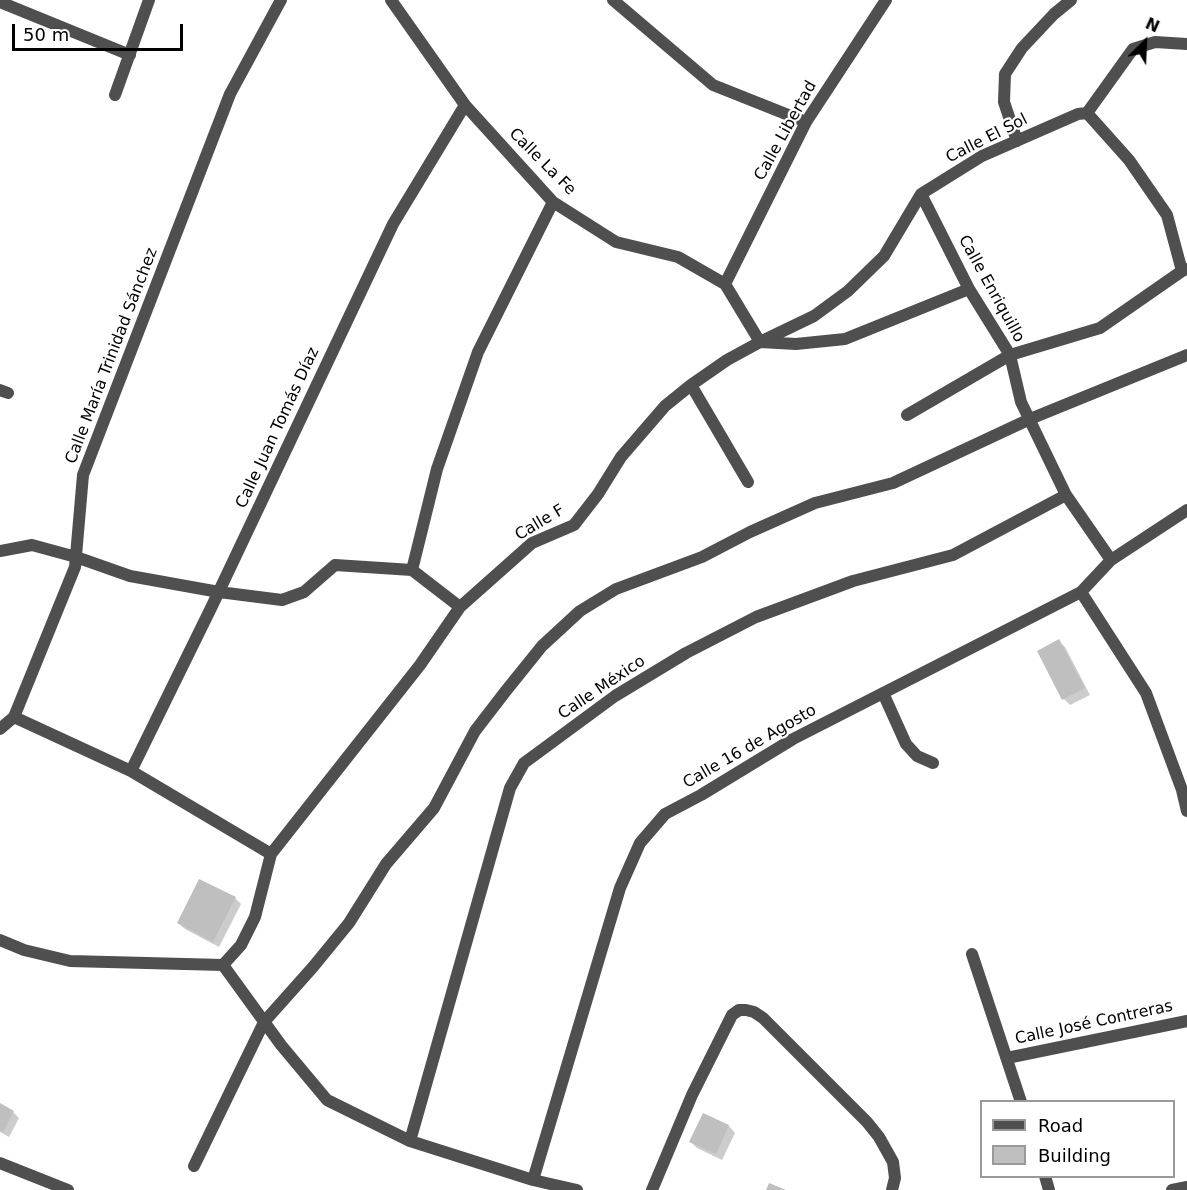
<!DOCTYPE html>
<html>
<head>
<meta charset="utf-8">
<style>
	body { margin:0 }
	#map { position:relative; width:1187px; height:1190px; overflow:hidden; background:#fff; font-family:"DejaVu Sans",sans-serif }
	canvas { display:block }
	.legend { position:absolute; left:980px; top:1100px; width:195px; height:78px; box-sizing:border-box; background:#fff; border:2px solid #999; margin:0; padding:8px 10px; list-style:none; font-size:18px; color:#000 }
	.legend li { display:flex; align-items:center; gap:12px; height:30px }
	.legend b { width:30px; border:2px solid #999 }
	.north { position:absolute; left:1115px; top:12px; width:60px; height:60px; -webkit-text-stroke:4px #fff; paint-order:stroke; rotate:24deg; font-size:16px; font-weight:700; line-height:24px; text-align:center; color:#000 }
	.north::after { content:''; display:block; margin:auto; width:21px; height:27px; background:#000; clip-path:polygon(50% 0,100% 100%,50% 72%,0 100%) }
	.scale { position:absolute; left:12px; top:24px; width:171px; height:27px; box-sizing:border-box; border:3px solid #000; border-top:0; padding-left:8px; font-size:18px; line-height:21px; white-space:nowrap; color:#000; -webkit-text-stroke:4px #fff; paint-order:stroke }
</style>
</head>
<body>
<div id="map">
<canvas width="1187" height="1190"></canvas>
<ul class="legend">
<li><b style="height:8px;background:#4f4f4f"></b>Road</li>
<li><b style="height:16px;background:#bfbfbf"></b>Building</li>
</ul>
<div class="north">N</div>
<div class="scale">50 m</div>
</div>
<script>
const context = document.querySelector('canvas').getContext('2d');
context.lineJoin = 'round';
function paint(path, color) {
  context.fillStyle = color;
  context.fill(path, 'evenodd');
}
function toPath(rows) {
  const path = new Path2D();
  for (const r of rows) {
    path.moveTo(r[0], r[1]);
    for (let i = 2; i < r.length; i += 2) path.lineTo(r[i], r[i + 1]);
  }
  return path;
}
function stroke(path, color, width, dash) {
  context.strokeStyle = color;
  context.lineWidth = width;
  context.lineCap = dash ? 'butt' : 'round';
  context.setLineDash(dash || []);
  context.stroke(path);
}
function label(font, color, halo, rows, align = 'center') {
  context.font = font + ' "DejaVu Sans",sans-serif';
  context.lineWidth = 4.5;
  context.setLineDash([]);
  context.textBaseline = 'middle';
  context.strokeStyle = halo;
  context.fillStyle = color;
  for (const [text, x, y, turn = 0] of rows) {
    context.save();
    context.translate(x, y);
    context.rotate((+turn || 0) * Math.PI / 180);
    context.textAlign = isNaN(turn) ? turn : align;
    if (halo) context.strokeText(text, 0, 0);
    context.fillText(text, 0, 0);
    context.restore();
  }
}
paint(toPath([
	[1059,641,1065,647,1090,695,1070,705,1064,699],
	[235,898,241,904,219,947,185,929,178,923],
	[0,1105,13,1112,19,1118,9,1137,0,1132],
	[704,1115,729,1126,735,1133,722,1160,697,1148,691,1142]
]), '#0003');
paint(toPath([
	[1059,639,1085,688,1062,700,1037,651],
	[199,879,236,897,213,942,177,923],
	[0,1103,14,1111,3,1132,0,1130],
	[703,1113,729,1125,716,1154,689,1142],
	[769,1183,786,1190,766,1190]
]), '#bfbfbf');
stroke(toPath([
	[391,0,465,105,553,202,616,242,678,257,725,284,760,342,814,316,848,291,884,256,921,194,982,156,1078,114,1087,113,1133,49,1155,42,1187,44],
	[613,0,713,85,806,122],
	[0,2,130,55],
	[115,95,149,0],
	[1087,113,1129,160,1167,215,1182,271],
	[1017,141,1004,102,1005,74,1022,48,1054,14,1071,0],
	[921,194,969,289,1010,355,1021,402,1066,495,1111,560],
	[725,284,806,122,886,0],
	[691,385,748,482],
	[0,390,8,393],
	[907,415,1010,355,1100,328,1182,271,1187,269],
	[0,551,32,545,76,557,130,576,219,592,282,600,304,592,335,565,412,570,460,607],
	[412,570,437,469,478,352,553,202],
	[1081,592,1146,693,1182,790,1187,811],
	[883,693,906,744,917,756,933,763],
	[14,717,131,771,271,854],
	[0,729,14,717,75,567,83,475,230,94,281,0],
	[131,771,212,606,393,224,465,105],
	[0,940,24,950,70,961,223,965],
	[972,954,1021,1102],
	[223,965,241,945,255,917,271,854,420,665,460,607,532,543,574,525,598,494,621,457,665,406,691,385,727,360,760,342,796,344,845,339,969,289],
	[223,965,281,1045,327,1100,410,1141,533,1180,577,1190],
	[1007,1058,1187,1021],
	[410,1141,510,788,524,763,615,696,686,653,756,617,853,581,953,555,1066,495],
	[194,1166,264,1022,313,967,349,923,386,864,434,808,475,731,505,692,542,646,580,611,616,589,702,557,750,532,815,503,893,483,1030,419,1187,355],
	[1045,1176,1049,1190],
	[533,1180,620,888,640,843,665,814,701,795,793,739,1081,592,1111,560,1187,510],
	[652,1190,692,1095,732,1015,739,1010,746,1010,754,1012,763,1018,867,1122,879,1137,893,1162,895,1178,892,1190],
	[1172,1190,1187,1187]
]), '#4f4f4f', 12);
stroke(toPath([
	[0,1163,68,1190]
]), '#4f4f4f', 12);
label('16px', '#000', '#fff', [
	["Calle Libertad",786,131,-61],
	["Calle El Sol",987,139,-27],
	["Calle La Fe",542,162,45],
	["Calle Enriquillo",991,289,61],
	["Calle María Trinidad Sánchez",112,356,-69],
	["Calle Juan Tomás Díaz",278,428,-65],
	["Calle F",540,523,-31],
	["Calle México",602,688,-34],
	["Calle 16 de Agosto",750,747,-30],
	["Calle José Contreras",1094,1023,-12]
]);
</script>
</body>
</html>
